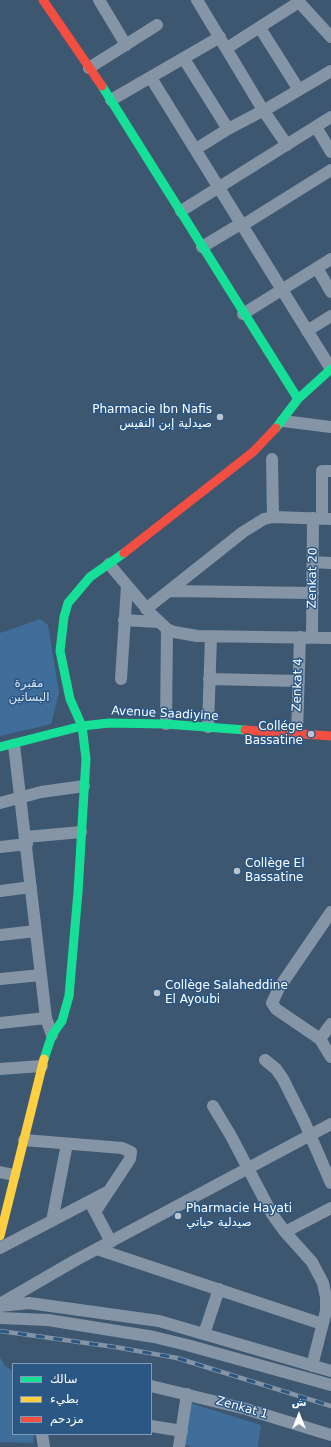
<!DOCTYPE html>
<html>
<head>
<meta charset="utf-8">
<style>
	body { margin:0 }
	#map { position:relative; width:331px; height:1447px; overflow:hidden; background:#3e5770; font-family:"DejaVu Sans","Noto Naskh Arabic",sans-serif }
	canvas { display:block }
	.legend { position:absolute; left:12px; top:1363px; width:140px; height:72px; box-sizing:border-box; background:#2a5784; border:1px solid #7f9ab5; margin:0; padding:5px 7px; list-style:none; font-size:12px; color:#fff }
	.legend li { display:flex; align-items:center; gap:8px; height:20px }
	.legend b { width:20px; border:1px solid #7f9ab5 }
	.north { position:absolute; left:279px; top:1395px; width:40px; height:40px; -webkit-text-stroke:3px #2a5784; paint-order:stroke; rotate:0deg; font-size:11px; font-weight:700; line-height:16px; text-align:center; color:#fff }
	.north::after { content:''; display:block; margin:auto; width:14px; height:18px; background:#fff; clip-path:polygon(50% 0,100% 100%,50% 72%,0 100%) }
</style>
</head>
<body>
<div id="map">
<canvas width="331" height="1447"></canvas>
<ul class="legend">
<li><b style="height:5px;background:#16e098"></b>سالك</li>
<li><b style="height:5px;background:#ffcf43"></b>بطيء</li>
<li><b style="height:5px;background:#f24e42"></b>مزدحم</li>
</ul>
<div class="north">ش</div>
</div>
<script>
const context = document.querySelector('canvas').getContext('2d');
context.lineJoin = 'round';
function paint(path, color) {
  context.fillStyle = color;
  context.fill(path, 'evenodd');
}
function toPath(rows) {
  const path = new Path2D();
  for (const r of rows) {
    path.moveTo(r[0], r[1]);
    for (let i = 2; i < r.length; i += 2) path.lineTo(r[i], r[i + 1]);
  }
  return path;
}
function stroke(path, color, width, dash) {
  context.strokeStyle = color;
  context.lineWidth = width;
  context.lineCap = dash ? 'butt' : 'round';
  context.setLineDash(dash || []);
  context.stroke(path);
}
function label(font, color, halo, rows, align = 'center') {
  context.font = font + ' "DejaVu Sans","Noto Naskh Arabic",sans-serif';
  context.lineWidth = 3;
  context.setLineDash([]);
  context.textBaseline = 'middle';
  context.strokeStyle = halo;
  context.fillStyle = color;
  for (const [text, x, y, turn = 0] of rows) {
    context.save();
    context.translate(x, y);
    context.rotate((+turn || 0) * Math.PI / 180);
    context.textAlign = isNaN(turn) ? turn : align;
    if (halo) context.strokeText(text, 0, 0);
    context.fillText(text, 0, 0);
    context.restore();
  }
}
paint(toPath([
	[40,619,48,625,59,693,51,724,0,736,0,633],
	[0,1357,5,1366,13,1371,13,1434,34,1434,33,1443,0,1442],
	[190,1403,261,1425,258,1447,192,1447,183,1444]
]), '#3f6e9a');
stroke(toPath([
	[99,0,126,45],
	[197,0,263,110,287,145],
	[297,0,331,37],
	[260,28,299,90],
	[227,48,299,2],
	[184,59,228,129],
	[89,68,157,25],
	[151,78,331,369],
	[111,100,220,37],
	[316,127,331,152],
	[196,149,228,129,270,107,331,71],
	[181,211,331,117],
	[243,225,331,170],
	[202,247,242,223],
	[317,268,331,292],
	[243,314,331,259],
	[307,331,331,316],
	[283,421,331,427],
	[272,459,273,517],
	[322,518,322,471,331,471],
	[313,562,331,563],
	[109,564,152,615,167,629,174,632,197,636,331,638],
	[170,591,313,593],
	[146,609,243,532,264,519,273,517,331,519],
	[124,620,158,622],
	[312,637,313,518],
	[121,679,127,586],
	[209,679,299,681],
	[166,724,167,629],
	[208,727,211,636],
	[297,733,300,637],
	[14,745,46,1018,52,1035],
	[0,803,41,792,84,786],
	[26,837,81,832],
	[0,847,27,844],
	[0,891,31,887],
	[331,912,279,988,272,1003,276,1009,320,1039,331,1057],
	[0,935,36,931],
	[0,979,41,975],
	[0,1023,46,1018],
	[320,1039,331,1024],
	[265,1060,276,1069,283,1079,304,1121,331,1183],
	[0,1069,42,1066],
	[213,1106,231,1136,272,1214,285,1232,312,1262,323,1283,326,1297,326,1311,312,1366],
	[24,1140,122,1148,131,1152,130,1159,95,1212],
	[0,1172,14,1175],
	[92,1206,111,1242],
	[52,1221,67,1144],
	[285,1232,331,1208],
	[0,1248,107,1192],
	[97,1249,322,1324],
	[0,1304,76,1260,331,1124],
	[0,1306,29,1303,159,1321,331,1371],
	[0,1318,48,1320,154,1337,187,1345,331,1385],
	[204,1334,219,1289],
	[151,1386,246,1409,331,1435],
	[151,1426,182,1431],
	[42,1434,44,1447],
	[179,1447,187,1394]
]), '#8595a6', 12);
stroke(toPath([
	[102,86,298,399],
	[276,428,298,399,331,369],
	[0,747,82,726,109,723,166,724,245,730],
	[44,1059,52,1035,62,1021,69,996,78,892,86,759,82,726,70,699,60,651,64,617,68,603,90,577,124,553]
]), '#16e098', 9);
stroke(toPath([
	[0,1236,44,1059]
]), '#ffcf43', 9);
stroke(toPath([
	[43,0,102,86],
	[124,553,253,452,276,428],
	[245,730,331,736]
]), '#f24e42', 9);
const rail = toPath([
	[0,1331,115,1347,177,1358,331,1406]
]);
stroke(rail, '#8494a5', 4.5);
stroke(rail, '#2a5784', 3, [9]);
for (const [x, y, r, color] of [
	[220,417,4,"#bbc4cd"],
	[311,734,4,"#bbc4cd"],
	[237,871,4,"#bbc4cd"],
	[157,993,4,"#bbc4cd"],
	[178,1216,4,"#bbc4cd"]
]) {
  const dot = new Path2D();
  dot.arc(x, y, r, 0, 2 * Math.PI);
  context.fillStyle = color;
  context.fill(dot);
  stroke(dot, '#2a5784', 1.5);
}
label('12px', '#fff', '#2a5784', [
	["Pharmacie Ibn Nafis",212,410,"right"],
	["صيدلية إبن النفيس",212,424,"right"],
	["Collége",303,727,"right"],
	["Bassatine",303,741,"right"],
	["Collège El",245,864],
	["Bassatine",245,878],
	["Collège Salaheddine",165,986],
	["El Ayoubi",165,1000],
	["Pharmacie Hayati",186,1209],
	["صيدلية حياتي",186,1223]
], 'left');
label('12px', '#fff', '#2a5784', [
	["Zenkat 20",313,578,-89],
	["Zenkat 4",298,685,-88],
	["Avenue Saadiyine",165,714,3],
	["Zenkat 1",242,1408,16]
]);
label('12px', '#d7e7f6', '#2a5784', [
	["مقبرة",29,684],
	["البساتين",29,698]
]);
</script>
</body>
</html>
